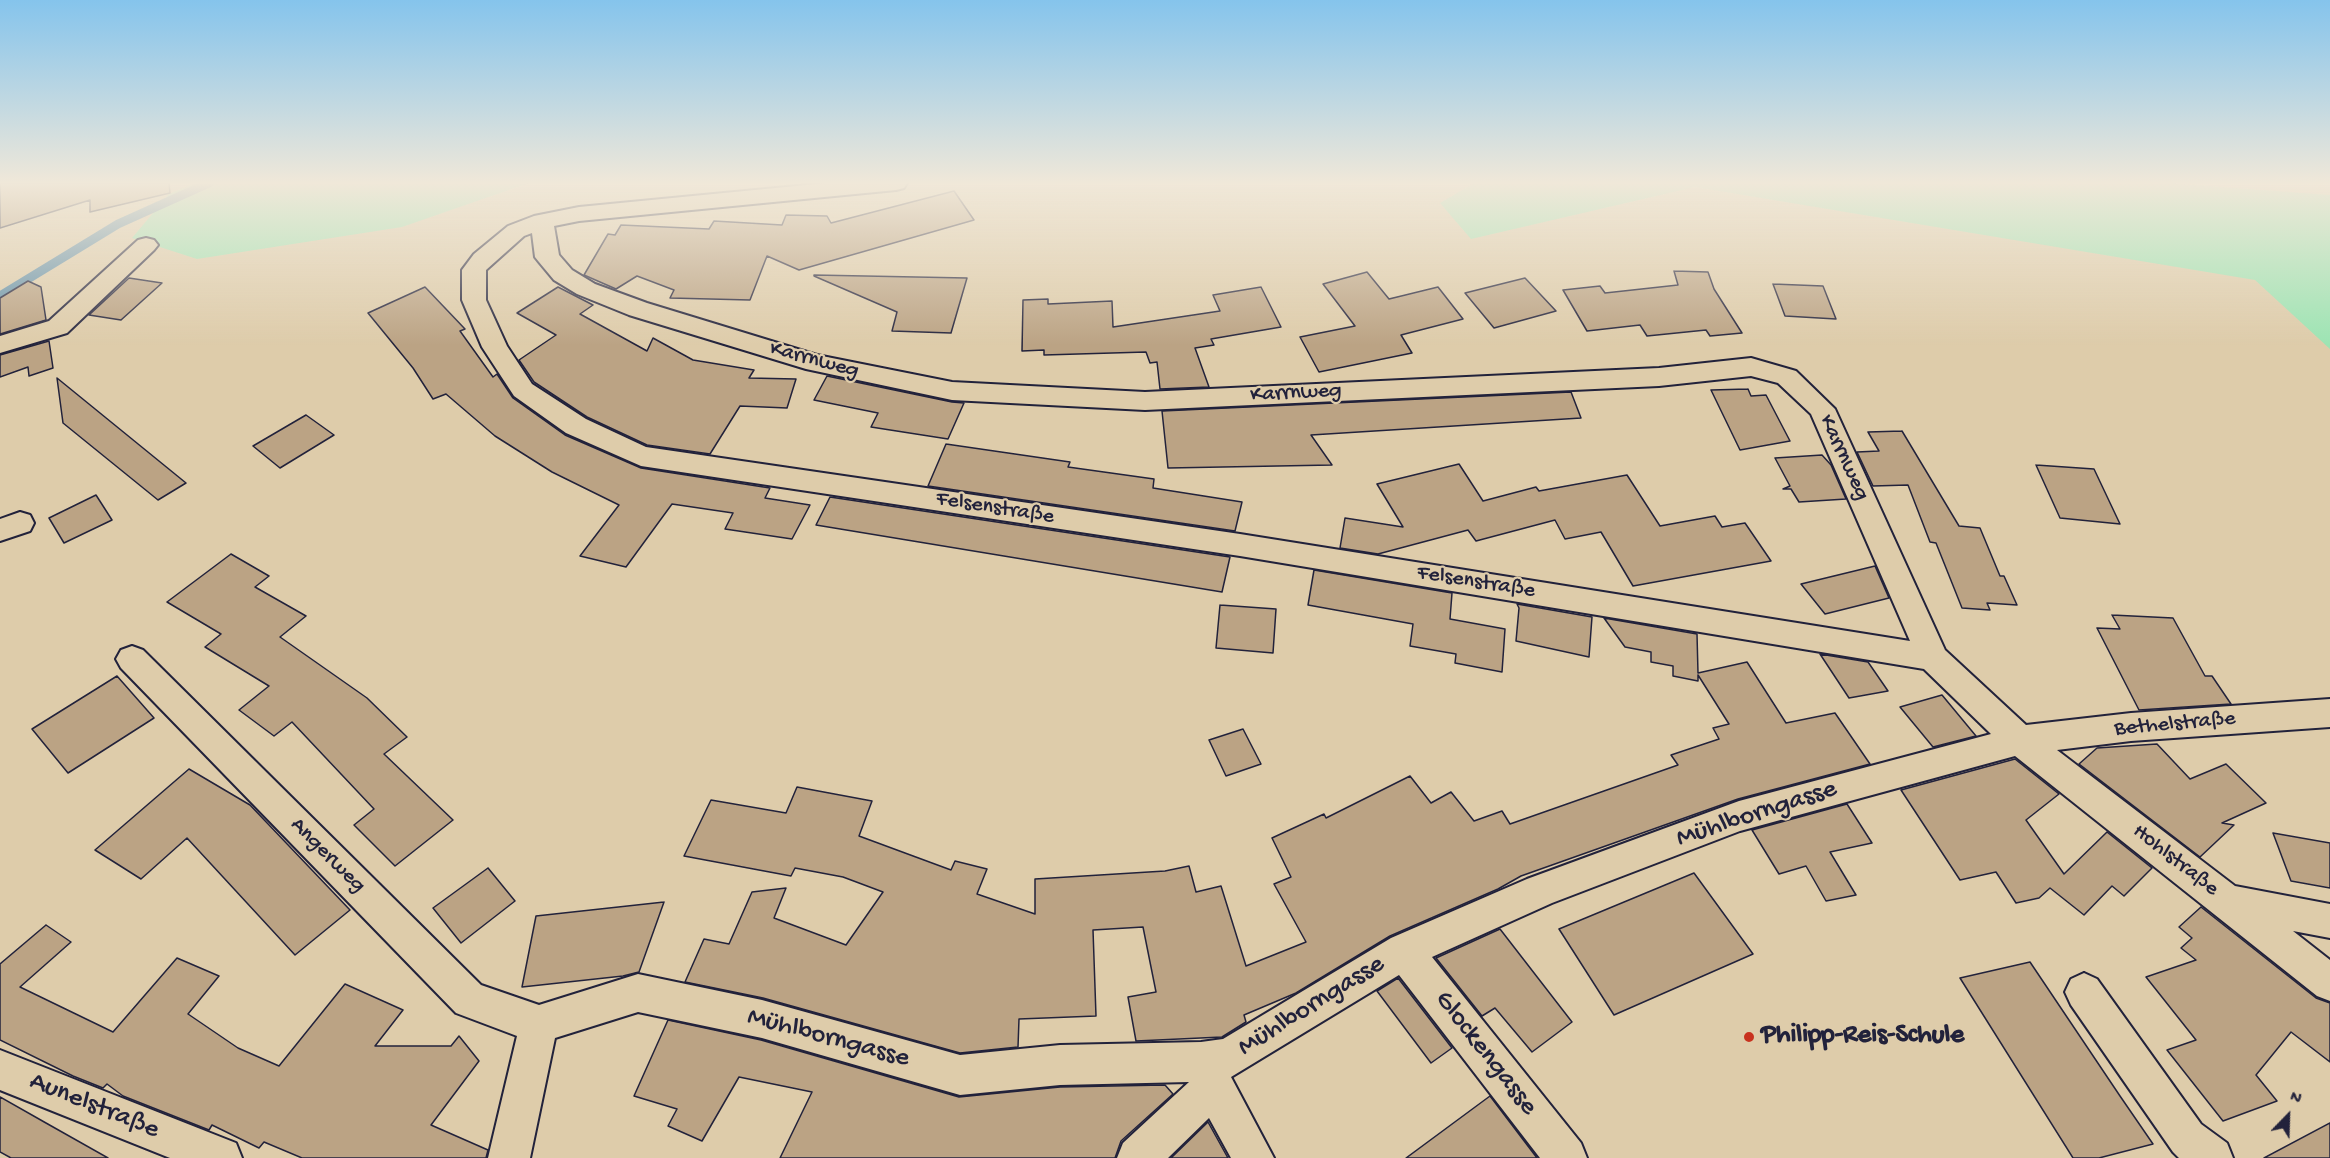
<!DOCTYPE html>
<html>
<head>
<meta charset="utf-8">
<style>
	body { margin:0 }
	#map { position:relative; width:2330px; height:1158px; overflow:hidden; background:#deccaa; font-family:"Gochi Hand",sans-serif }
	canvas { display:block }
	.north { position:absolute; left:2258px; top:1086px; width:60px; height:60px; -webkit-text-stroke:4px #deccaa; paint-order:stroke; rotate:23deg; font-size:16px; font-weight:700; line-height:24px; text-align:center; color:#22223b }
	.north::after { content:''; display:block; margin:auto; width:21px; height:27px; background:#22223b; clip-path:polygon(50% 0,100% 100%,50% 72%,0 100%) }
</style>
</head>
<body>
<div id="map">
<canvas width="2330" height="1158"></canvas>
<div class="north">N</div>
</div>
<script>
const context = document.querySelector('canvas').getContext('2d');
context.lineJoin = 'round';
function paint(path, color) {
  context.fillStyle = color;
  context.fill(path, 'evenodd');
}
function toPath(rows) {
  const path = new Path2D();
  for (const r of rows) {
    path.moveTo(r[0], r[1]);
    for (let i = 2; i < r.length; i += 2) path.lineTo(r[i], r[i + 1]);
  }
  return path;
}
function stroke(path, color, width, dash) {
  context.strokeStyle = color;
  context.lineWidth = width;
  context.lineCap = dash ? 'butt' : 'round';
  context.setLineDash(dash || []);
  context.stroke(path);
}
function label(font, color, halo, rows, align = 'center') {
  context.font = font + ' "Gochi Hand",sans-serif';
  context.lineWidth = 4.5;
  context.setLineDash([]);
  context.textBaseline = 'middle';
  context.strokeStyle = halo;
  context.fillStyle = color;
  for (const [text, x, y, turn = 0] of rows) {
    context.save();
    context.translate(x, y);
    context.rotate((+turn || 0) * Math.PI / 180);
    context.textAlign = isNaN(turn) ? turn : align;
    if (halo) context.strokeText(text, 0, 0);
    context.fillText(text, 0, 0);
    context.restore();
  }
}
paint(toPath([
	[195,183,529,183,402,227,197,259,132,238,169,194],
	[1474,183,2169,183,2330,195,2330,349,2255,280,1695,187,1471,239,1440,203]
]), '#9ce4b3');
stroke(toPath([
	[0,296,118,224,209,183]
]), '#6591a9', 9);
const building = toPath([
	[0,183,169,183,170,193,90,212,90,200,0,228,0,183],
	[954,191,974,220,799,270,767,256,750,300,670,298,674,290,637,276,616,289,584,275,608,234,615,235,621,225,709,229,714,221,782,225,786,215,827,216,831,223,954,191],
	[1674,271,1708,272,1714,289,1742,333,1710,336,1706,330,1647,336,1640,325,1587,331,1563,290,1600,286,1605,293,1678,285,1674,271],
	[1367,272,1389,299,1438,287,1463,319,1401,335,1412,353,1319,372,1300,337,1355,326,1323,284,1367,272],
	[814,276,814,275,967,278,951,333,892,331,897,312,814,276],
	[129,278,162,283,121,320,89,315,129,278],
	[1525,278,1556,311,1494,328,1465,293,1525,278],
	[28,281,41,287,46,320,0,334,0,298,28,281],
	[1773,284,1823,286,1836,319,1785,316,1773,284],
	[425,287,465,329,460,331,493,377,497,374,513,398,565,435,641,468,770,488,765,498,810,505,792,539,725,529,733,513,672,504,626,567,580,556,619,505,552,472,495,436,446,394,433,399,413,368,368,313,425,287],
	[558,287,593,305,580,314,647,351,653,338,693,360,754,370,749,378,796,379,787,408,740,406,710,454,647,445,587,417,534,382,519,360,556,335,517,313,558,287],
	[1261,287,1281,327,1211,339,1214,345,1195,348,1209,387,1160,389,1157,362,1150,363,1146,352,1044,355,1044,350,1022,351,1023,300,1048,299,1048,304,1112,301,1113,327,1220,311,1213,295,1261,287],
	[49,341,53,368,29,376,28,367,0,377,0,355,49,341],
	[827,376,952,402,964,403,948,439,871,427,878,413,814,400,827,376],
	[57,378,186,483,158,500,63,423,57,378],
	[1748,389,1751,396,1766,395,1790,441,1740,450,1711,390,1748,389],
	[1571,392,1581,418,1311,435,1332,465,1168,468,1162,411,1571,392],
	[306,415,334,435,280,468,253,446,306,415],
	[1902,431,1959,526,1980,528,2000,576,2004,576,2017,605,1987,603,1990,610,1962,608,1936,543,1930,542,1908,485,1873,486,1857,452,1879,451,1868,432,1902,431],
	[946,444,1070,462,1068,467,1154,479,1153,488,1242,502,1235,531,928,486,946,444],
	[1822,455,1831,465,1846,499,1799,502,1791,489,1783,489,1790,486,1775,458,1822,455],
	[1459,464,1483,501,1536,487,1539,491,1627,475,1660,526,1715,516,1722,527,1745,523,1771,561,1633,586,1601,532,1565,539,1555,520,1476,541,1468,530,1378,554,1340,548,1345,518,1403,527,1377,484,1459,464],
	[2036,465,2094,469,2120,524,2060,518,2036,465],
	[96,495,112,520,64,543,49,518,96,495],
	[830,497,1230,557,1222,592,816,525,830,497],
	[231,554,269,576,255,587,306,616,280,637,367,698,407,737,384,754,453,820,395,866,354,825,374,809,292,722,274,736,239,710,269,686,205,647,221,634,167,602,231,554],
	[1875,566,1889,598,1825,614,1801,584,1875,566],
	[1314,570,1452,593,1450,619,1505,629,1502,672,1455,663,1456,654,1410,646,1413,624,1308,605,1314,570],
	[1517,604,1592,617,1589,657,1516,641,1519,608,1517,604],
	[1220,605,1276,609,1273,653,1216,648,1220,605],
	[2112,615,2173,618,2205,676,2212,676,2231,704,2139,710,2097,628,2120,629,2112,615],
	[1604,618,1697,634,1698,673,1747,662,1786,723,1835,713,1870,764,1738,799,1521,876,1498,889,1390,936,1296,993,1244,1015,1246,1022,1222,1037,1136,1041,1128,997,1156,992,1143,927,1093,930,1096,1016,1019,1019,1018,1047,960,1053,763,998,685,982,704,939,729,944,752,892,786,888,774,918,846,945,883,892,843,877,795,868,791,876,684,856,711,800,786,813,797,787,872,801,859,836,951,870,955,861,987,869,977,894,1035,914,1035,879,1165,871,1189,866,1196,892,1221,886,1246,966,1306,942,1274,884,1291,877,1272,838,1324,814,1326,818,1410,776,1431,803,1451,792,1474,821,1502,811,1510,824,1678,765,1671,755,1719,739,1713,728,1729,724,1698,675,1698,681,1673,676,1673,666,1651,662,1651,652,1625,647,1604,618],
	[1820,654,1868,662,1888,691,1849,698,1820,654],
	[117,676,154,718,68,773,32,729,117,676],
	[1942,695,1976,736,1933,747,1900,707,1942,695],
	[1243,729,1261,764,1226,776,1209,740,1243,729],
	[2157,744,2190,779,2226,764,2266,803,2222,823,2234,825,2200,857,2079,764,2097,748,2157,744],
	[2015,759,2059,794,2026,820,2064,874,2107,832,2152,868,2124,896,2112,886,2084,915,2050,888,2039,898,2016,903,1996,872,1960,880,1901,790,2015,759],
	[189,769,250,805,350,910,295,955,187,838,141,879,95,850,189,769],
	[1847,804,1872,843,1830,852,1856,895,1826,901,1806,866,1779,874,1752,830,1847,804],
	[2273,833,2330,843,2330,888,2291,881,2273,833],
	[488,868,515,901,461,943,433,908,488,868],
	[1694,873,1753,954,1614,1015,1559,929,1694,873],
	[664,902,639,972,623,976,522,987,536,916,664,902],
	[2201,907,2316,998,2330,1003,2330,1062,2291,1032,2256,1075,2277,1101,2223,1121,2167,1050,2196,1040,2146,977,2196,960,2181,948,2192,938,2179,927,2201,907],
	[46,925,71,942,20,987,113,1032,177,958,219,976,188,1014,238,1048,279,1066,345,984,403,1010,375,1046,451,1046,459,1036,479,1061,431,1125,488,1150,486,1158,302,1158,264,1142,259,1148,212,1125,209,1130,123,1096,107,1084,103,1088,73,1076,0,1040,0,964,46,925],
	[1500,929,1572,1022,1532,1052,1495,1008,1482,1016,1436,958,1500,929],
	[2030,962,2120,1096,2153,1144,2099,1158,2073,1158,1960,978,2030,962],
	[1398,978,1452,1048,1431,1063,1377,991,1398,978],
	[668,1020,761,1040,959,1097,1060,1087,1165,1085,1173,1094,1121,1141,1115,1158,780,1158,812,1092,739,1077,702,1141,668,1126,677,1109,634,1096,668,1020],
	[1490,1096,1537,1158,1406,1158,1490,1096],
	[0,1097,46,1123,108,1158,11,1158,0,1152,0,1097],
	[1208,1122,1228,1158,1171,1158,1208,1122],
	[2330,1123,2330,1158,2264,1158,2330,1123]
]);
paint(building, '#bba384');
stroke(building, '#22223b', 1.5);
const minor = toPath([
	[827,183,907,183,904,188,896,190,579,221,554,226,559,255,572,270,595,284,647,303,817,355,952,382,1145,392,1659,368,1751,358,1796,371,1835,409,1945,650,2026,725,2131,713,2330,699,2330,727,2131,741,2057,750,2235,886,2330,904,2330,938,2293,931,2330,960,2330,1001,2317,996,2015,756,1740,831,1552,903,1432,957,1581,1143,1587,1158,1540,1158,1399,975,1231,1077,1274,1158,1231,1158,1209,1118,1168,1158,1117,1158,1123,1143,1189,1082,1060,1085,960,1095,762,1038,638,1012,555,1038,530,1158,488,1158,517,1036,456,1013,121,668,116,659,121,650,132,646,143,650,481,985,539,1005,638,974,762,1000,960,1055,1060,1045,1201,1042,1223,1039,1391,938,1527,879,1739,801,1991,734,1924,669,1240,556,641,466,566,433,514,396,482,347,462,300,462,270,474,254,508,226,534,216,579,207,827,183],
	[532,233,535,257,539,262,554,280,577,294,629,315,806,369,952,400,1145,410,1659,386,1751,376,1778,383,1811,414,1910,641,1240,534,646,447,586,419,532,384,507,346,486,300,486,270,524,236,532,233],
	[146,238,154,240,158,245,154,250,67,333,0,353,0,336,49,321,138,240,146,238],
	[20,512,30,515,34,523,30,531,0,541,0,519,20,512],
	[2084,973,2097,979,2201,1124,2227,1143,2233,1158,2179,1158,2173,1152,2071,1005,2065,992,2071,979,2084,973],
	[0,1050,236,1143,242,1158,170,1158,0,1090,0,1050]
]);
stroke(minor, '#22223b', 4);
paint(minor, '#deccaa');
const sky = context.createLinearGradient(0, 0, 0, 345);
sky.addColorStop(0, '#85c4ec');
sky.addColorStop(0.53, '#f0e8d9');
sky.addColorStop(1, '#f0e8d900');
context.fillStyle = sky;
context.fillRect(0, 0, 2330, 345);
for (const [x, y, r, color] of [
	[1749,1037,6,"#c8321e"]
]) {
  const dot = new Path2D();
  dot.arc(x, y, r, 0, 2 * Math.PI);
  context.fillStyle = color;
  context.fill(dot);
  stroke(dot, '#deccaa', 2);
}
label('22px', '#22223b', '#deccaa', [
	["Karrnweg",814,361,15],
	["Karrnweg",1296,394,-3],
	["Karrnweg",1843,458,65],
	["Felsenstraße",995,509,9],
	["Felsenstraße",1476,583,9],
	["Bethelstraße",2175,725,-5],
	["Angerweg",327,856,45],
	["Hohlstraße",2175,861,38]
]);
label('27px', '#22223b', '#deccaa', [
	["Mühlborngasse",1757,815,-18],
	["Mühlborngasse",1312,1007,-32],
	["Mühlborngasse",828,1039,15],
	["Glockengasse",1485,1054,52],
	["Aunelstraße",94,1107,22]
]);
label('bold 27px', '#22223b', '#deccaa', [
	["Philipp-Reis-Schule",1761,1037]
], 'left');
</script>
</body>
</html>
